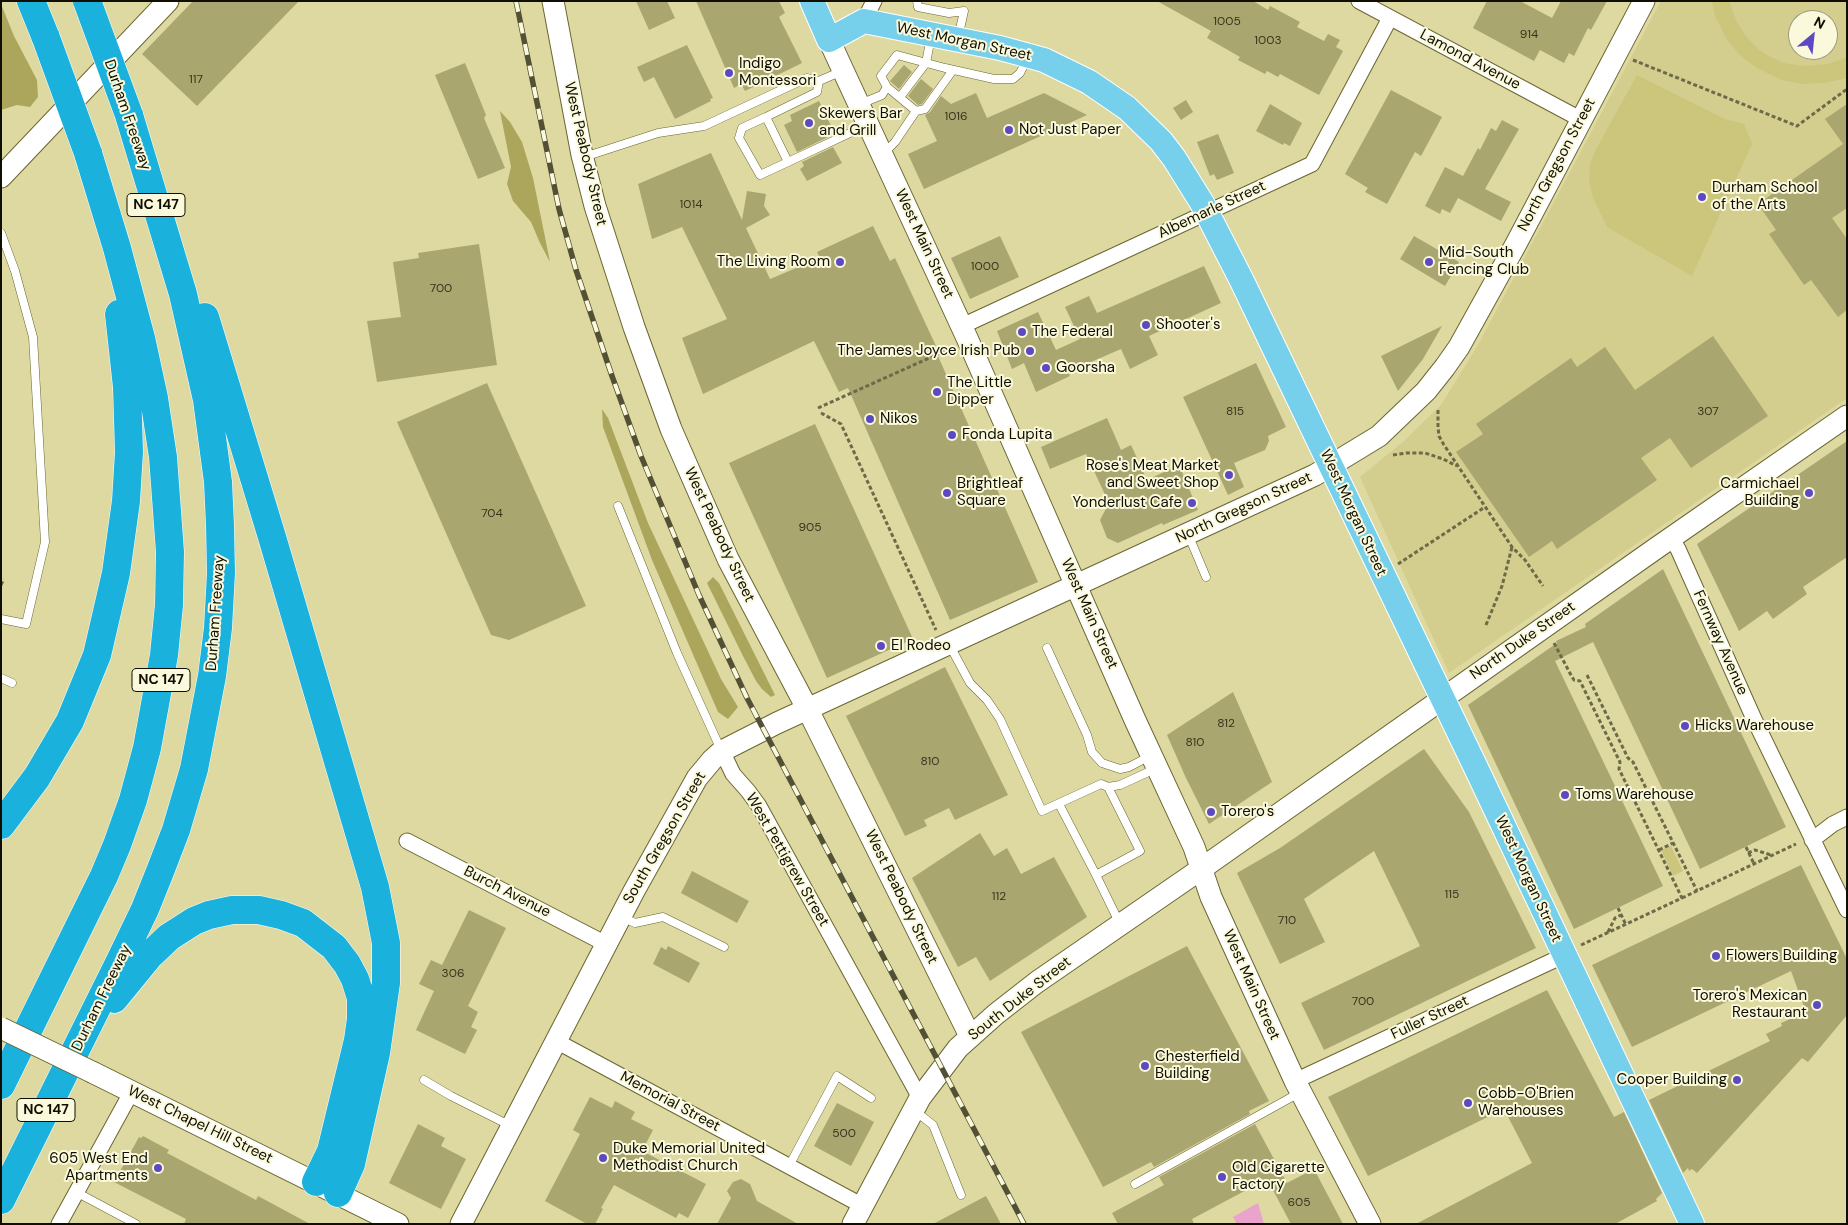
<!DOCTYPE html>
<html>
<head>
<meta charset="utf-8">
<style>
	body { margin:0 }
	#map { position:relative; width:1848px; height:1225px; overflow:hidden; background:#ddd9a0; font-family:"DM Sans",sans-serif }
	canvas { display:block }
	.frame { position:absolute; inset:0; border:2px solid #0f0e00; pointer-events:none }
	.north { position:absolute; left:1788px; top:10px; width:50px; height:50px; box-sizing:border-box; background:#faf9dc; border:1px solid #9c9b84; border-radius:50%; rotate:28deg; font-size:14px; font-weight:700; line-height:20px; text-align:center; color:#0f0e00 }
	.north::after { content:''; display:block; margin:auto; width:18px; height:22px; background:#5d4ac3; clip-path:polygon(50% 0,100% 100%,50% 72%,0 100%) }
</style>
</head>
<body>
<div id="map">
<canvas width="1848" height="1225"></canvas>
<div class="frame"></div>
<div class="north">N</div>
</div>
<script>
const context = document.querySelector('canvas').getContext('2d');
context.lineJoin = 'round';
function paint(path, color) {
  context.fillStyle = color;
  context.fill(path, 'evenodd');
}
function toPath(rows) {
  const path = new Path2D();
  for (const r of rows) {
    path.moveTo(r[0], r[1]);
    for (let i = 2; i < r.length; i += 2) path.lineTo(r[i], r[i + 1]);
  }
  return path;
}
function stroke(path, color, width, dash) {
  context.strokeStyle = color;
  context.lineWidth = width;
  context.lineCap = dash ? 'butt' : 'round';
  context.setLineDash(dash || []);
  context.stroke(path);
}
function label(font, color, halo, rows, align = 'center') {
  context.font = font + ' "DM Sans",sans-serif';
  context.lineWidth = 4;
  context.setLineDash([]);
  context.textBaseline = 'middle';
  context.strokeStyle = halo;
  context.fillStyle = color;
  for (const [text, x, y, turn = 0] of rows) {
    context.save();
    context.translate(x, y);
    context.rotate((+turn || 0) * Math.PI / 180);
    context.textAlign = isNaN(turn) ? turn : align;
    if (halo) context.strokeText(text, 0, 0);
    context.fillText(text, 0, 0);
    context.restore();
  }
}
paint(toPath([
	[1661,1,1847,1,1847,398,1449,673,1360,477,1404,441,1441,405,1478,345],
	[1798,20,1828,20,1828,50,1798,50]
]), '#d3ce8d');
paint(toPath([
	[1712,1,1729,1,1736,20,1745,35,1758,49,1769,56,1784,63,1804,66,1828,64,1847,57,1847,78,1825,83,1803,84,1781,80,1757,68,1742,57,1727,40,1715,16],
	[1637,75,1725,119,1744,124,1752,144,1692,276,1607,227,1592,195,1589,179,1590,164,1595,151],
	[1671,846,1683,871,1673,876,1661,850]
]), '#cbc67c');
paint(toPath([
	[1,4,14,36,37,80,38,97,30,107,17,105,1,110],
	[500,111,510,122,522,142,533,178,550,262,540,243,531,222,513,201,507,184,511,167],
	[602,409,608,418,648,523,721,679,738,707,728,719,718,712,652,560,603,427],
	[713,577,719,583,775,695,771,697,762,689,756,681,743,656,707,583]
]), '#aba65c');
paint(toPath([
	[1258,1203,1264,1224,1237,1224,1233,1217]
]), '#eaa4cb');
paint(toPath([
	[193,1,299,1,197,106,142,54],
	[636,1,667,1,675,18,649,30],
	[696,1,779,1,785,13,779,17,802,63,745,91,741,84,734,88],
	[1157,1,1253,1,1268,10,1270,6,1300,22,1297,27,1324,41,1328,34,1340,40,1336,47,1343,51,1319,95,1280,74,1278,77,1267,71,1265,74,1238,60,1240,57,1207,38,1211,31],
	[1487,1,1520,1,1552,18,1561,1,1607,1,1591,30,1588,28,1574,56,1569,53,1564,63,1540,50,1534,61,1473,28],
	[687,45,713,98,710,99,711,101,675,119,654,77,644,82,637,67],
	[465,63,486,115,484,118,505,168,478,179,435,75],
	[904,65,912,72,899,89,890,81],
	[921,79,933,89,922,104,918,105,908,96],
	[1391,90,1442,117,1421,156,1415,152,1387,204,1365,192,1368,188,1345,174],
	[976,93,987,118,1044,93,1087,115,924,189,908,154,937,141,925,115,930,112,941,96,951,104],
	[1186,100,1193,112,1181,120,1173,108],
	[819,101,833,130,826,133,828,137,797,152,784,125,792,121,790,115],
	[1270,104,1302,123,1290,146,1284,143,1283,145,1256,131],
	[1847,104,1847,208,1832,218,1847,239,1847,310,1838,317,1811,280,1804,285,1769,234,1776,230,1758,204,1843,144,1825,119],
	[1502,120,1519,129,1485,189,1511,202,1501,221,1458,198,1450,213,1442,209,1440,214,1425,206,1445,167,1463,176,1478,148,1480,150,1491,128,1496,131],
	[1218,134,1234,173,1217,180,1214,174,1210,176,1197,142],
	[833,147,842,163,807,181,800,169,804,166,802,162],
	[711,153,742,220,747,191,766,194,764,206,770,215,746,228,770,279,820,258,817,252,873,226,890,261,895,258,936,346,934,347,1038,582,950,620,848,388,839,392,814,341,703,394,682,338,727,319,682,227,652,239,638,184],
	[1000,236,1019,277,970,299,951,258],
	[1414,236,1459,262,1445,286,1400,259],
	[479,244,497,365,377,382,367,321,401,317,393,262,419,258,418,253],
	[1204,266,1221,303,1149,336,1158,355,1130,369,1121,349,1068,372,1070,376,1036,392,1024,363,1012,369,997,331,1038,312,1056,350,1080,339,1065,307,1089,296,1097,313],
	[1442,326,1423,359,1398,391,1381,356],
	[1713,336,1768,416,1691,468,1670,438,1641,458,1657,480,1557,549,1552,541,1529,557,1456,452,1483,434,1476,424,1571,358,1577,367,1605,347,1635,390],
	[1256,363,1286,427,1268,436,1269,441,1265,450,1234,463,1244,487,1228,495,1183,397],
	[487,383,586,606,509,640,491,635,397,422],
	[1107,418,1121,450,1131,445,1147,480,1179,465,1198,510,1163,525,1162,523,1118,543,1107,538,1100,520,1109,503,1086,454,1050,469,1041,447],
	[815,424,913,639,827,678,729,463],
	[1847,441,1847,557,1803,587,1807,594,1773,619,1767,611,1739,631,1697,544],
	[1663,569,1786,827,1700,869,1593,642,1555,661,1663,886,1574,929,1468,705,1557,643,1556,641,1586,627,1585,624],
	[945,667,1008,795,955,820,949,808,924,820,927,826,905,836,846,716],
	[1233,692,1272,782,1209,824,1186,778,1167,735],
	[1424,749,1469,812,1536,948,1324,1050,1301,1003,1420,946,1374,851,1304,899,1325,942,1280,964,1237,873,1280,848],
	[980,833,994,856,1007,848,1021,874,1054,857,1087,917,990,981,976,957,958,967,912,878],
	[1801,865,1847,959,1847,1015,1808,1062,1802,1058,1697,1173,1692,1169,1689,1171,1688,1168,1683,1173,1649,1100,1770,1041,1766,1034,1782,1026,1781,1023,1806,1012,1791,971,1632,1047,1592,965],
	[692,871,749,901,737,923,681,893],
	[469,910,506,928,468,1006,478,1012,471,1027,477,1030,465,1054,416,1030,434,991,419,984,431,960,442,965],
	[668,946,700,963,689,983,653,964,661,947,666,950],
	[1187,946,1269,1101,1249,1111,1250,1114,1154,1167,1151,1162,1103,1187,1021,1032],
	[1547,990,1614,1117,1624,1112,1662,1193,1656,1199,1657,1201,1615,1224,1416,1224,1532,1163,1504,1109,1368,1176,1328,1097],
	[590,1097,612,1108,615,1101,635,1112,631,1119,653,1130,642,1151,706,1184,688,1218,679,1213,676,1218,614,1185,601,1208,603,1209,595,1224,587,1224,545,1201,580,1134,573,1130],
	[837,1103,874,1122,851,1166,814,1146],
	[418,1124,445,1138,441,1146,466,1159,441,1209,389,1183],
	[1255,1124,1287,1183,1314,1169,1343,1224,1291,1224,1267,1179,1192,1219,1194,1224,1118,1224,1112,1213,1164,1185,1159,1177],
	[143,1136,169,1150,167,1153,256,1200,258,1196,310,1224,184,1224,186,1219,114,1182,139,1137,141,1138],
	[741,1179,750,1184,757,1201,798,1224,717,1224,731,1198,727,1191,733,1182],
	[986,1196,1001,1224,933,1224]
]), '#aaa66f');
const lane = toPath([
	[917,1,918,7,949,13,964,11,958,38],
	[900,97,926,63,931,37],
	[860,104,882,95,887,87],
	[916,111,887,87,881,76,897,55,945,68,994,79,1013,79,1020,73,1027,59],
	[766,117,817,92,819,81],
	[884,153,895,142,916,111,925,109,953,70],
	[584,157,658,133,704,126,807,78,819,81,842,71],
	[788,162,766,117,742,128,739,138,760,175,788,162,867,125],
	[1,233,15,271,33,337,45,542,26,624,1,619],
	[618,506,677,653,721,750],
	[1188,534,1206,577],
	[950,646,970,683,987,700,1000,719,1042,811,1101,784,1108,787,1140,851,1096,875,1059,804],
	[1047,648,1087,735,1092,752,1102,763,1120,769,1129,767,1150,756],
	[1,678,12,683],
	[1108,787,1120,785,1157,768],
	[1096,875,1119,922],
	[622,917,635,923,663,917,724,947],
	[424,1080,451,1096,511,1126],
	[915,1111,933,1125,961,1195],
	[789,1166,837,1076,871,1098],
	[1135,1184,1299,1093],
	[76,1192,136,1224]
]);
const street = toPath([
	[1359,1,1582,120],
	[864,21,874,1],
	[962,326,1312,164,1390,18],
	[1671,538,1678,549,1754,719,1847,910],
	[722,751,733,774,748,791,759,806,920,1098],
	[1812,840,1833,824,1847,817],
	[407,841,606,944],
	[556,1041,863,1206],
	[1295,1081,1565,955],
	[59,1224,132,1091]
]);
const secondary = toPath([
	[553,1,582,155,595,206,634,327,671,429,728,559,808,710,970,1036],
	[829,40,967,338,1135,720,1194,847,1211,897,1295,1081,1370,1224],
	[1,177,168,1],
	[94,1073,398,1224],
	[461,1224,634,891,697,778,712,760,722,751,777,723,1315,475,1379,436,1426,391,1445,367,1459,347,1516,244,1644,1],
	[853,1224,920,1098,958,1048,996,1014,1037,982,1201,869,1655,549,1847,416]
]);
const primary = toPath([
	[812,1,829,40,864,21,1000,48,1044,60,1089,82,1127,108,1161,141,1174,158,1202,203,1242,281,1478,772,1692,1224]
]);
const highway = toPath([
	[31,1,46,38],
	[205,317,272,537,375,887,386,943,386,983,376,1053,351,1164,338,1193],
	[1,825,37,777,70,721,97,655,107,612,116,573,126,501,129,452,127,387,119,314],
	[114,999,150,955,169,937,194,921,209,915,232,910,259,910,281,915,303,923,334,947,347,964,355,979,361,998,361,1019,358,1040,331,1151,316,1182],
	[1,1085,104,876,117,845,133,800,147,748,164,655,169,605,170,552,163,457,154,398,141,338,117,248,88,153],
	[1,1200,119,963,145,909,161,869,176,830,194,769,212,676,218,628,221,573,220,525,218,482,207,400,183,294,129,115]
]);
stroke(lane, '#6a6631', 9);
stroke(street, '#6a6631', 17);
stroke(secondary, '#6a6631', 23);
stroke(primary, '#fff', 26);
stroke(highway, '#fff', 29);
stroke(toPath([
	[1633,60,1797,126,1847,89],
	[818,408,947,350],
	[1438,410,1438,427,1439,436,1444,445,1512,547,1525,560,1543,586],
	[821,413,841,424,936,630],
	[1393,455,1406,453,1425,453,1443,459,1457,466],
	[1398,564,1485,507],
	[1,585,4,579],
	[1486,625,1502,586,1512,547],
	[1554,643,1572,677,1574,680,1580,681,1620,762,1619,769,1682,898,1581,945],
	[1587,675,1628,758,1633,762,1697,891],
	[1746,847,1754,864],
	[1659,850,1673,843],
	[1748,853,1755,850,1771,855],
	[1682,898,1796,844],
	[1618,908,1626,925],
	[1608,932,1615,918,1621,915]
]), '#6d6a49', 3, [4, 2.5]);
stroke(lane, '#fff', 8);
stroke(street, '#fff', 15);
stroke(secondary, '#fff', 21);
stroke(primary, '#76d0eb', 24);
stroke(highway, '#1bb1dd', 28);
const rail = toPath([
	[516,1,559,209,576,270,612,376,641,456,699,595,747,698,1024,1224]
]);
stroke(rail, '#535135', 5.5);
stroke(rail, '#faf9dc', 4, [11]);
const secondaryBridge = toPath([
	[1,1028,94,1073]
]);
const highwayBridge = toPath([
	[87,1,129,115],
	[46,38,88,153]
]);
stroke(secondaryBridge, '#6a6631', 23, []);
stroke(highwayBridge, '#fff', 29, []);
stroke(secondaryBridge, '#fff', 21);
stroke(highwayBridge, '#1bb1dd', 28);
for (const [x, y, r, color] of [
	[729,73,5,"#5d4ac3"],
	[809,123,5,"#5d4ac3"],
	[1009,130,5,"#5d4ac3"],
	[1702,197,5,"#5d4ac3"],
	[840,262,5,"#5d4ac3"],
	[1429,262,5,"#5d4ac3"],
	[1146,325,5,"#5d4ac3"],
	[1022,332,5,"#5d4ac3"],
	[1030,351,5,"#5d4ac3"],
	[1046,368,5,"#5d4ac3"],
	[937,392,5,"#5d4ac3"],
	[870,419,5,"#5d4ac3"],
	[952,435,5,"#5d4ac3"],
	[1229,475,5,"#5d4ac3"],
	[947,493,5,"#5d4ac3"],
	[1809,493,5,"#5d4ac3"],
	[1192,503,5,"#5d4ac3"],
	[881,646,5,"#5d4ac3"],
	[1685,726,5,"#5d4ac3"],
	[1565,795,5,"#5d4ac3"],
	[1211,812,5,"#5d4ac3"],
	[1716,956,5,"#5d4ac3"],
	[1817,1005,5,"#5d4ac3"],
	[1145,1066,5,"#5d4ac3"],
	[1737,1080,5,"#5d4ac3"],
	[1468,1103,5,"#5d4ac3"],
	[603,1158,5,"#5d4ac3"],
	[158,1168,5,"#5d4ac3"],
	[1222,1177,5,"#5d4ac3"]
]) {
  const dot = new Path2D();
  dot.arc(x, y, r, 0, 2 * Math.PI);
  context.fillStyle = color;
  context.fill(dot);
  stroke(dot, '#faf9dc', 2);
}
label('12px', '#36341c', null, [
	["1005",1227,22],
	["914",1529,35],
	["1003",1268,41],
	["117",196,80],
	["1016",956,117],
	["1014",691,205],
	["1000",985,267],
	["700",441,289],
	["815",1235,412],
	["307",1708,412],
	["704",492,514],
	["905",810,528],
	["812",1226,724],
	["810",1195,743],
	["810",930,762],
	["115",1452,895],
	["112",999,897],
	["710",1287,921],
	["306",453,974],
	["700",1363,1002],
	["500",844,1134],
	["605",1299,1203]
]);
for (const [x, y, w] of [
	[156,205,58],
	[161,680,58],
	[46,1110,58]
]) {
  const box = new Path2D();
  box.roundRect(x - w / 2, y - 11.5, w, 23, 4);
  context.fillStyle = '#faf9dc';
  context.fill(box);
  stroke(box, '#0f0e00', 1);
}
label('bold 14px', '#0f0e00', null, [
	["NC 147",156,205],
	["NC 147",161,680],
	["NC 147",46,1110]
]);
label('15px', '#0f0e00', '#faf9dc', [
	["West Morgan Street",964,42,12],
	["Lamond Avenue",1470,60,28],
	["Durham Freeway",127,115,71],
	["West Peabody Street",585,154,77],
	["North Gregson Street",1557,165,-62],
	["Albemarle Street",1212,210,-25],
	["West Main Street",924,244,65],
	["North Gregson Street",1244,508,-25],
	["West Morgan Street",1353,513,65],
	["West Peabody Street",719,535,65],
	["Durham Freeway",216,613,-86],
	["West Main Street",1089,614,66],
	["North Duke Street",1523,641,-35],
	["Fernway Avenue",1720,643,66],
	["South Gregson Street",665,838,-60],
	["West Pettigrew Street",787,860,60],
	["West Morgan Street",1528,879,65],
	["Burch Avenue",507,892,27],
	["West Peabody Street",901,897,64],
	["West Main Street",1251,985,66],
	["Durham Freeway",102,998,-64],
	["South Duke Street",1020,999,-38],
	["Fuller Street",1430,1018,-25],
	["Memorial Street",670,1102,28],
	["West Chapel Hill Street",200,1125,26]
]);
label('15px', '#0f0e00', '#faf9dc', [
	["Indigo",739,64],
	["Montessori",739,81],
	["Skewers Bar",819,114],
	["and Grill",819,131],
	["Not Just Paper",1019,130],
	["Durham School",1712,188],
	["of the Arts",1712,205],
	["Mid-South",1439,253],
	["Fencing Club",1439,270],
	["The Living Room",830,262,"right"],
	["Shooter's",1156,325],
	["The Federal",1032,332],
	["The James Joyce Irish Pub",1020,351,"right"],
	["Goorsha",1056,368],
	["The Little",947,383],
	["Dipper",947,400],
	["Nikos",880,419],
	["Fonda Lupita",962,435],
	["Rose's Meat Market",1219,466,"right"],
	["and Sweet Shop",1219,483,"right"],
	["Brightleaf",957,484],
	["Square",957,501],
	["Carmichael",1799,484,"right"],
	["Building",1799,501,"right"],
	["Yonderlust Cafe",1182,503,"right"],
	["El Rodeo",891,646],
	["Hicks Warehouse",1695,726],
	["Toms Warehouse",1575,795],
	["Torero's",1221,812],
	["Flowers Building",1726,956],
	["Torero's Mexican",1807,996,"right"],
	["Restaurant",1807,1013,"right"],
	["Chesterfield",1155,1057],
	["Building",1155,1074],
	["Cooper Building",1727,1080,"right"],
	["Cobb-O'Brien",1478,1094],
	["Warehouses",1478,1111],
	["Duke Memorial United",613,1149],
	["Methodist Church",613,1166],
	["605 West End",148,1159,"right"],
	["Apartments",148,1176,"right"],
	["Old Cigarette",1232,1168],
	["Factory",1232,1185]
], 'left');
</script>
</body>
</html>
